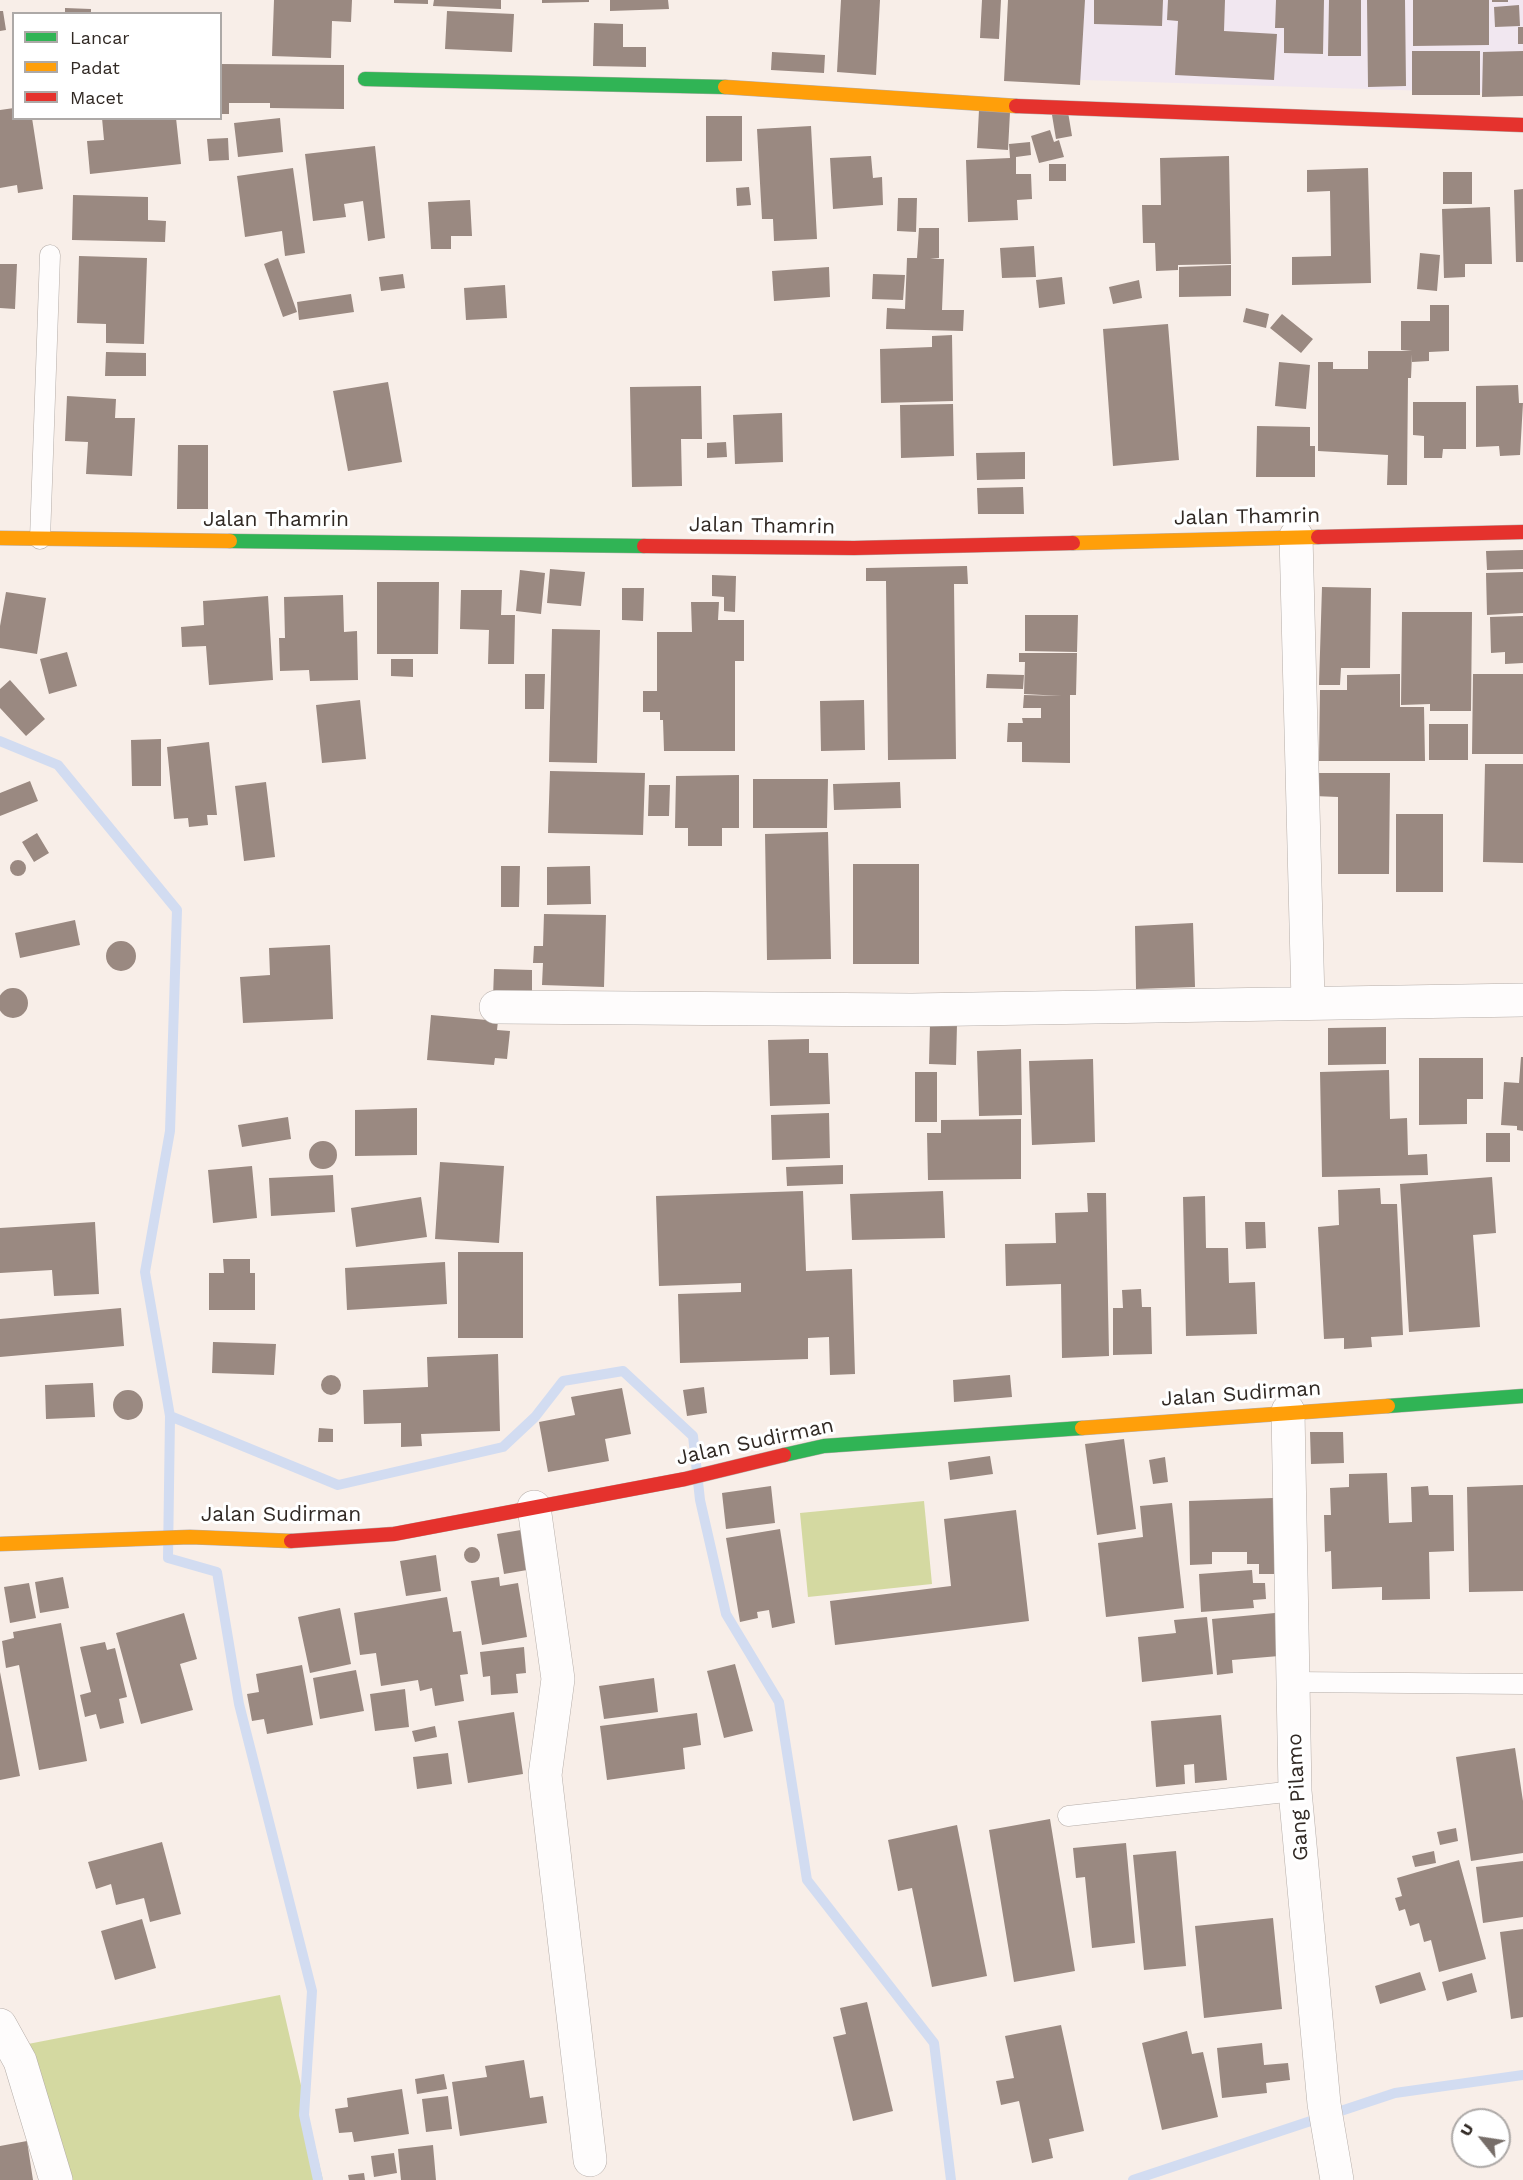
<!DOCTYPE html>
<html>
<head>
<meta charset="utf-8">
<style>
	body { margin:0 }
	#map { position:relative; width:1523px; height:2180px; overflow:hidden; background:#f8eee8; font-family:"Work Sans",sans-serif }
	canvas { display:block }
	.legend { position:absolute; left:12px; top:12px; width:210px; height:108px; box-sizing:border-box; background:#fff; border:2px solid #ada9a7; margin:0; padding:8px 10px; list-style:none; font-size:18px; color:#312924 }
	.legend li { display:flex; align-items:center; gap:12px; height:30px }
	.legend b { width:30px; border:2px solid #ada9a7 }
	.north { position:absolute; left:1451px; top:2108px; width:60px; height:60px; box-sizing:border-box; background:#fff; border:2px solid #ada9a7; border-radius:50%; rotate:300deg; font-size:16px; font-weight:700; line-height:24px; text-align:center; color:#312924 }
	.north::after { content:''; display:block; margin:auto; width:21px; height:27px; background:#776e69; clip-path:polygon(50% 0,100% 100%,50% 72%,0 100%) }
</style>
</head>
<body>
<div id="map">
<canvas width="1523" height="2180"></canvas>
<ul class="legend">
<li><b style="height:8px;background:#30b455"></b>Lancar</li>
<li><b style="height:8px;background:#ff9f0a"></b>Padat</li>
<li><b style="height:8px;background:#e5322d"></b>Macet</li>
</ul>
<div class="north">U</div>
</div>
<script>
const context = document.querySelector('canvas').getContext('2d');
context.lineJoin = 'round';
function paint(path, color) {
  context.fillStyle = color;
  context.fill(path, 'evenodd');
}
function toPath(rows) {
  const path = new Path2D();
  for (const r of rows) {
    if (r.length === 3) {
      path.moveTo(r[0] + r[2], r[1]);
      path.arc(r[0], r[1], r[2], 0, 2 * Math.PI);
      continue;
    }
    path.moveTo(r[0], r[1]);
    for (let i = 2; i < r.length; i += 2) path.lineTo(r[i], r[i + 1]);
  }
  return path;
}
function stroke(path, color, width, dash) {
  context.strokeStyle = color;
  context.lineWidth = width;
  context.lineCap = dash ? 'butt' : 'round';
  context.setLineDash(dash || []);
  context.stroke(path);
}
function label(font, color, halo, rows, align = 'center') {
  context.font = font + ' "Work Sans",sans-serif';
  context.lineWidth = 6;
  context.setLineDash([]);
  context.textBaseline = 'middle';
  context.strokeStyle = halo;
  context.fillStyle = color;
  for (const [text, x, y, turn = 0] of rows) {
    context.save();
    context.translate(x, y);
    context.rotate((+turn || 0) * Math.PI / 180);
    context.textAlign = isNaN(turn) ? turn : align;
    if (halo) context.strokeText(text, 0, 0);
    context.fillText(text, 0, 0);
    context.restore();
  }
}
paint(toPath([
	[1029,0,1523,0,1523,94,1021,78]
]), '#f1e7f0');
paint(toPath([
	[924,1501,932,1584,808,1597,800,1513],
	[280,1995,323,2180,49,2180,28,2044]
]), '#d4d9a1');
stroke(toPath([
	[0,741,58,765,177,910,170,1131,145,1272,170,1416,338,1485,503,1447,535,1417,563,1381,623,1371,693,1436,700,1500,726,1614,779,1702,807,1880,934,2043,951,2180],
	[170,1416,168,1558,217,1572,239,1704,312,1991,304,2115,318,2180],
	[1133,2180,1395,2093,1523,2075]
]), '#d2dcf1', 10);
paint(toPath([
	[274,0,352,0,351,22,332,21,331,58,272,56],
	[394,0,428,0,428,4,394,3],
	[434,0,501,0,501,9,433,6],
	[542,0,589,0,589,2,542,3],
	[610,0,668,0,669,9,610,11],
	[841,0,880,0,876,75,837,72],
	[982,0,1001,0,999,39,980,38],
	[1008,0,1085,0,1080,85,1004,81],
	[1094,0,1163,0,1162,26,1094,24],
	[1168,0,1225,0,1224,31,1277,34,1274,80,1175,75,1178,21,1167,20],
	[1276,0,1324,0,1323,54,1284,53,1284,28,1275,28],
	[1329,0,1361,0,1361,56,1328,56],
	[1367,0,1405,0,1406,86,1368,87],
	[1413,0,1489,0,1489,45,1413,46],
	[1492,0,1508,0,1508,2,1492,2],
	[1519,5,1520,26,1495,27,1494,7],
	[65,8,91,9,91,14,65,14],
	[0,11,3,11,6,30,0,31],
	[447,11,514,14,512,52,445,49],
	[594,23,623,24,623,47,646,47,646,67,593,66],
	[1518,27,1523,27,1523,44,1518,44],
	[1412,51,1480,51,1480,95,1412,95],
	[1523,51,1523,96,1482,97,1483,52],
	[772,52,825,55,824,73,771,70],
	[220,64,344,65,344,109,270,108,270,103,229,103,229,114,220,114],
	[14,108,14,118,32,118,43,189,18,193,17,185,0,188,0,110],
	[979,110,1010,112,1008,150,977,148],
	[1068,112,1072,136,1056,139,1052,115],
	[706,116,742,116,742,161,706,162],
	[102,118,176,118,181,164,90,174,87,141,104,140],
	[280,118,283,152,238,157,234,123],
	[811,126,817,239,774,241,773,219,762,219,757,129],
	[1050,130,1054,142,1059,140,1064,157,1039,163,1031,136],
	[228,138,229,160,209,161,207,139],
	[1030,142,1031,155,1016,157,1016,174,1031,174,1032,199,1017,200,1018,220,968,222,966,160,1010,158,1009,144],
	[375,146,385,238,368,241,363,201,344,204,346,217,313,221,305,154],
	[871,156,873,178,882,177,883,205,833,209,830,158],
	[1229,156,1231,264,1178,265,1178,270,1156,271,1155,243,1143,243,1142,205,1161,205,1160,158],
	[1049,164,1066,164,1066,181,1049,181],
	[293,168,305,253,285,256,282,231,245,237,237,176],
	[1368,168,1371,283,1292,285,1292,257,1331,256,1330,191,1307,192,1307,170],
	[1443,172,1472,172,1472,204,1443,204],
	[749,187,751,205,737,206,736,188],
	[1523,189,1523,262,1516,262,1514,190],
	[73,195,148,197,148,220,166,221,165,242,72,240],
	[898,198,917,198,916,232,897,231],
	[470,200,472,236,451,236,451,249,431,249,428,202],
	[1490,207,1492,264,1465,264,1465,277,1444,278,1442,209],
	[919,228,939,228,939,258,930,259,944,259,942,310,964,310,963,331,886,329,887,308,905,309,907,258,917,258],
	[1034,246,1036,277,1002,278,1000,248],
	[1420,253,1440,255,1437,291,1417,289],
	[79,256,147,258,144,344,106,343,106,324,77,323],
	[278,258,297,312,283,317,264,264],
	[0,264,17,264,15,309,0,308],
	[1231,265,1231,296,1179,297,1179,267],
	[829,267,830,297,774,301,772,271],
	[403,274,405,288,381,291,379,277],
	[873,274,905,275,903,300,872,299],
	[1062,277,1065,304,1039,308,1036,280],
	[1139,280,1142,298,1113,304,1109,287],
	[505,285,507,318,466,320,464,288],
	[351,294,354,312,299,320,297,302],
	[1430,305,1449,305,1449,351,1429,352,1429,361,1412,362,1412,354,1411,378,1408,378,1407,485,1387,485,1388,455,1318,451,1318,362,1333,362,1333,369,1368,369,1368,351,1412,351,1401,350,1401,321,1430,321],
	[1246,308,1269,314,1266,328,1243,322],
	[1282,314,1313,339,1301,353,1270,328],
	[1168,324,1179,460,1113,466,1103,329],
	[952,335,953,401,881,403,880,349,932,347,932,336],
	[106,352,146,353,146,376,105,376],
	[1279,362,1310,365,1306,409,1275,406],
	[388,382,402,462,348,471,333,391],
	[1518,385,1519,403,1523,403,1520,455,1500,456,1499,446,1476,447,1476,386],
	[701,386,702,439,681,439,682,486,632,487,630,387],
	[67,396,116,399,115,418,135,418,132,476,86,474,88,442,65,441],
	[1413,402,1466,402,1466,449,1443,449,1442,458,1424,458,1424,436,1413,435],
	[953,404,954,456,901,458,900,405],
	[782,413,783,462,735,464,733,415],
	[1257,426,1310,427,1310,446,1315,446,1315,477,1256,477],
	[726,442,727,457,707,458,707,443],
	[178,445,208,445,208,509,177,509],
	[1025,452,1025,479,977,480,976,453],
	[1023,487,1024,514,978,514,977,488],
	[1523,550,1523,569,1487,570,1486,551],
	[967,566,968,584,954,584,956,759,888,760,886,581,866,581,866,568],
	[550,569,585,572,581,606,547,603],
	[520,570,545,573,541,614,516,611],
	[1523,572,1523,613,1487,615,1486,573],
	[712,575,736,576,735,612,724,611,724,597,712,596],
	[377,582,439,582,438,654,377,654],
	[1322,587,1371,588,1370,668,1341,668,1340,685,1319,685],
	[622,588,644,588,643,621,622,620],
	[461,590,502,590,501,615,515,615,514,664,488,664,489,630,460,629],
	[6,592,46,598,37,654,0,648,0,626],
	[343,595,344,632,357,631,358,680,310,681,309,670,280,671,279,638,285,638,284,597],
	[268,596,273,680,209,685,206,646,182,647,181,627,204,625,203,601],
	[691,602,719,602,718,620,744,620,744,661,735,661,735,751,664,751,663,720,660,720,660,712,643,712,643,691,657,691,657,632,692,632],
	[1402,612,1472,612,1471,711,1430,711,1430,704,1401,705],
	[1025,615,1078,615,1077,652,1025,651],
	[1523,616,1523,663,1505,664,1505,652,1491,653,1490,617],
	[552,629,600,630,597,763,549,762],
	[67,652,77,686,49,694,40,659],
	[1019,653,1077,653,1076,695,1070,695,1070,763,1022,762,1022,742,1007,742,1008,723,1023,723,1022,718,1041,718,1041,708,1023,708,1024,695,1062,696,1024,694,1025,662,1019,662],
	[391,659,413,659,413,677,391,676],
	[525,674,545,674,544,709,525,709],
	[987,674,1024,675,1023,689,986,688],
	[1400,674,1400,707,1424,707,1425,761,1319,761,1320,690,1347,690,1347,675],
	[1473,674,1523,674,1523,754,1472,754],
	[10,680,45,719,26,736,0,708,0,689],
	[360,700,366,759,322,763,316,705],
	[864,700,865,750,821,751,820,701],
	[1429,724,1468,724,1468,760,1429,760],
	[161,739,161,786,132,786,131,740],
	[209,742,217,815,207,815,208,825,189,827,188,818,174,819,167,747],
	[1485,764,1523,764,1523,863,1483,862],
	[550,771,645,773,643,835,548,833],
	[1314,773,1390,773,1389,874,1338,874,1338,797,1314,796],
	[739,775,739,828,722,828,722,846,688,846,688,828,675,828,676,776],
	[753,779,828,779,827,828,753,828],
	[30,781,38,801,0,816,0,793],
	[266,782,275,857,244,861,235,786],
	[900,782,901,808,834,810,833,784],
	[649,785,670,785,669,816,648,816],
	[1396,814,1443,814,1443,892,1396,892],
	[828,832,831,959,767,960,765,834],
	[37,833,49,853,34,862,22,842],
	[18,868,8],
	[853,864,919,864,919,964,853,964],
	[501,866,520,866,519,907,501,907],
	[590,866,591,904,547,905,547,867],
	[544,914,606,915,604,987,542,985,543,963,533,963,534,946,543,946],
	[75,920,80,945,20,958,15,933],
	[1193,923,1195,987,1136,989,1135,926],
	[121,956,15],
	[330,945,333,1019,243,1023,240,977,270,975,269,948],
	[494,969,532,970,532,992,493,998],
	[13,1003,15],
	[431,1015,498,1021,497,1030,510,1031,507,1059,495,1058,494,1065,427,1060],
	[930,1024,957,1024,956,1065,929,1064],
	[1386,1027,1386,1064,1328,1065,1328,1028],
	[809,1039,809,1053,828,1053,830,1104,770,1106,768,1040],
	[1021,1049,1022,1115,979,1116,977,1051],
	[1521,1057,1523,1057,1523,1131,1517,1130,1517,1126,1501,1125,1504,1082,1519,1083],
	[1419,1058,1483,1058,1483,1099,1467,1099,1467,1124,1419,1125],
	[1093,1059,1095,1142,1032,1145,1029,1061],
	[1389,1070,1390,1119,1407,1118,1408,1155,1427,1154,1428,1175,1322,1177,1320,1072],
	[915,1072,937,1072,937,1122,915,1122],
	[417,1108,417,1155,355,1156,355,1110],
	[829,1113,830,1158,772,1160,771,1115],
	[288,1117,291,1139,242,1147,238,1125],
	[1021,1119,1021,1179,928,1180,927,1133,941,1133,941,1120],
	[1486,1133,1510,1133,1510,1162,1486,1162],
	[323,1155,14],
	[440,1162,504,1166,499,1243,435,1239],
	[843,1165,843,1184,787,1186,786,1167],
	[252,1166,257,1218,213,1223,208,1170],
	[333,1175,335,1212,271,1216,269,1178],
	[1492,1177,1496,1233,1473,1235,1480,1327,1409,1332,1400,1184],
	[1380,1188,1381,1204,1397,1204,1403,1335,1371,1337,1372,1347,1344,1349,1344,1338,1324,1339,1318,1227,1339,1225,1338,1190],
	[803,1191,806,1271,852,1269,855,1374,830,1375,829,1337,808,1338,808,1359,680,1363,678,1294,741,1292,741,1283,659,1286,656,1196],
	[943,1191,945,1238,852,1240,850,1194],
	[1087,1193,1106,1193,1109,1356,1062,1358,1061,1284,1006,1286,1005,1244,1056,1243,1055,1213,1088,1212],
	[1205,1196,1206,1248,1228,1248,1229,1283,1255,1282,1257,1334,1186,1336,1183,1197],
	[421,1197,427,1237,356,1247,351,1208],
	[95,1222,99,1294,54,1296,52,1270,0,1273,0,1228],
	[1245,1222,1265,1222,1266,1248,1246,1249],
	[458,1252,523,1252,523,1338,458,1338],
	[223,1259,250,1259,250,1273,255,1273,255,1310,209,1310,209,1273,224,1273],
	[445,1262,447,1304,347,1310,345,1268],
	[1141,1289,1142,1307,1151,1307,1152,1354,1113,1355,1113,1308,1123,1308,1122,1290],
	[121,1308,124,1346,0,1357,0,1319],
	[213,1342,276,1344,274,1375,212,1373],
	[498,1354,500,1431,421,1434,422,1446,401,1447,401,1423,364,1424,363,1390,428,1387,427,1357],
	[1010,1375,1012,1397,954,1402,953,1380],
	[331,1385,10],
	[93,1383,95,1417,46,1419,45,1385],
	[704,1387,707,1413,687,1416,683,1390],
	[622,1388,631,1434,605,1439,609,1461,548,1472,539,1422,575,1415,571,1397],
	[128,1405,15],
	[319,1428,333,1429,333,1442,318,1442],
	[1310,1432,1343,1432,1344,1463,1311,1464],
	[1124,1439,1136,1529,1097,1535,1085,1444],
	[990,1456,993,1474,950,1480,948,1462],
	[1165,1457,1168,1482,1153,1484,1149,1460],
	[1387,1473,1389,1523,1412,1522,1411,1487,1428,1486,1429,1495,1453,1495,1454,1551,1429,1552,1430,1599,1382,1600,1382,1587,1332,1589,1331,1551,1325,1552,1324,1515,1331,1515,1330,1488,1349,1487,1349,1474],
	[1523,1485,1523,1591,1469,1592,1467,1487],
	[771,1486,775,1523,726,1529,722,1493],
	[1273,1498,1275,1574,1259,1574,1259,1564,1247,1564,1247,1552,1212,1552,1212,1564,1190,1565,1189,1501],
	[1172,1503,1184,1608,1106,1617,1098,1543,1143,1537,1140,1506],
	[1016,1510,1029,1621,835,1645,830,1601,951,1586,944,1519],
	[780,1529,795,1623,772,1628,769,1610,757,1612,758,1618,740,1622,726,1538],
	[521,1530,527,1570,504,1574,497,1534],
	[472,1555,8],
	[436,1555,441,1591,406,1596,400,1561],
	[1252,1570,1253,1583,1265,1583,1266,1599,1253,1600,1254,1608,1201,1612,1199,1574],
	[63,1577,69,1608,40,1613,35,1582],
	[499,1577,500,1586,518,1583,527,1637,482,1645,471,1581],
	[29,1583,36,1618,10,1623,4,1587],
	[447,1597,453,1632,461,1631,468,1674,460,1675,464,1701,435,1706,432,1688,420,1691,418,1680,381,1686,376,1653,360,1655,354,1613],
	[340,1608,351,1664,310,1673,298,1617],
	[184,1613,197,1659,180,1664,193,1710,141,1724,116,1633],
	[1275,1613,1279,1656,1232,1660,1233,1673,1217,1675,1212,1619],
	[1207,1617,1213,1674,1142,1682,1138,1637,1176,1633,1174,1620],
	[61,1623,87,1761,39,1770,19,1665,6,1668,2,1641,14,1638,13,1632],
	[105,1642,107,1650,115,1648,127,1697,119,1699,124,1723,100,1729,96,1714,85,1717,80,1695,91,1692,80,1647],
	[524,1647,526,1673,516,1674,518,1693,491,1695,490,1676,483,1677,480,1652],
	[735,1664,753,1731,724,1738,707,1671],
	[302,1665,313,1725,267,1734,264,1719,252,1721,247,1694,259,1692,256,1674],
	[356,1670,364,1711,320,1719,313,1678],
	[0,1672,20,1776,0,1780],
	[654,1678,658,1712,604,1719,599,1686],
	[405,1689,409,1727,375,1731,370,1694],
	[514,1712,523,1774,468,1783,458,1721],
	[697,1713,701,1745,683,1748,685,1769,607,1780,600,1726],
	[1221,1715,1227,1780,1195,1783,1194,1764,1184,1765,1185,1784,1156,1787,1151,1721],
	[435,1726,437,1737,415,1742,412,1731],
	[1515,1748,1523,1801,1523,1853,1471,1861,1456,1757],
	[448,1753,452,1784,417,1789,413,1757],
	[1050,1819,1075,1971,1014,1982,989,1830],
	[957,1825,987,1976,932,1987,912,1888,898,1891,888,1840],
	[1456,1828,1458,1841,1440,1845,1437,1832],
	[162,1842,181,1914,150,1922,144,1898,116,1905,111,1884,96,1889,88,1862],
	[1126,1843,1135,1943,1092,1948,1085,1877,1076,1878,1073,1848],
	[1176,1851,1186,1966,1144,1970,1133,1855],
	[1434,1851,1436,1863,1415,1867,1412,1856],
	[1459,1860,1486,1959,1439,1972,1431,1940,1424,1942,1419,1923,1410,1926,1405,1909,1399,1911,1395,1898,1402,1896,1397,1878],
	[1523,1861,1523,1917,1483,1923,1476,1867],
	[1273,1918,1282,2009,1204,2018,1195,1926],
	[142,1919,156,1968,115,1980,101,1931],
	[1523,1929,1523,2017,1511,2019,1500,1932],
	[1420,1972,1426,1990,1380,2004,1375,1986],
	[1472,1973,1477,1992,1447,2001,1442,1982],
	[867,2002,893,2111,853,2121,833,2037,846,2034,840,2008],
	[1061,2025,1084,2131,1049,2139,1053,2158,1032,2163,1019,2101,1001,2105,996,2081,1014,2078,1005,2036],
	[1187,2031,1192,2054,1203,2052,1218,2117,1162,2130,1142,2043],
	[1262,2043,1264,2065,1288,2063,1290,2080,1266,2083,1267,2093,1222,2098,1217,2048],
	[524,2060,530,2098,543,2096,547,2123,460,2136,452,2082,487,2077,485,2066],
	[444,2074,447,2089,417,2094,415,2079],
	[402,2089,409,2134,354,2142,352,2132,339,2133,335,2109,348,2107,347,2098],
	[448,2096,452,2129,426,2132,422,2099],
	[27,2141,33,2180,0,2180,0,2146],
	[433,2145,436,2180,401,2180,398,2149],
	[394,2153,397,2173,374,2177,371,2156],
	[364,2173,365,2180,349,2180,348,2175]
]), '#9a8981');
const lane = toPath([
	[40,539,50,255],
	[1293,1682,1523,1684],
	[1068,1816,1295,1791]
]);
const street = toPath([
	[1296,536,1308,1001],
	[496,1007,912,1010,1523,1000],
	[1288,1411,1295,1791,1324,2104,1337,2180],
	[534,1507,558,1679,545,1775,590,2160],
	[0,2025,20,2061,56,2180]
]);
const fast = toPath([
	[365,79,725,87],
	[230,541,644,546],
	[1388,1406,1523,1396],
	[784,1455,824,1446,1082,1428]
]);
const slow = toPath([
	[725,87,1016,106],
	[0,538,230,541],
	[1073,543,1318,537],
	[1082,1428,1388,1406],
	[0,1544,190,1537,291,1541]
]);
const jam = toPath([
	[1016,106,1523,125],
	[1318,537,1523,532],
	[644,546,854,548,1073,543],
	[291,1541,394,1534,685,1479,784,1455]
]);
stroke(lane, '#b5ada8', 21);
stroke(street, '#b5ada8', 34);
stroke(fast, '#b5ada8', 15);
stroke(slow, '#b5ada8', 15);
stroke(jam, '#b5ada8', 15);
stroke(lane, '#fefcfc', 20);
stroke(street, '#fefcfc', 33);
stroke(fast, '#30b455', 14);
stroke(slow, '#ff9f0a', 14);
stroke(jam, '#e5322d', 14);
label('21px', '#312924', '#fff', [
	["Jalan Thamrin",1247,517,-1],
	["Jalan Thamrin",276,520],
	["Jalan Thamrin",762,526,1],
	["Jalan Sudirman",1241,1394,-4],
	["Jalan Sudirman",755,1442,-12],
	["Jalan Sudirman",281,1515],
	["Gang Pilamo",1298,1797,-93]
]);
</script>
</body>
</html>
